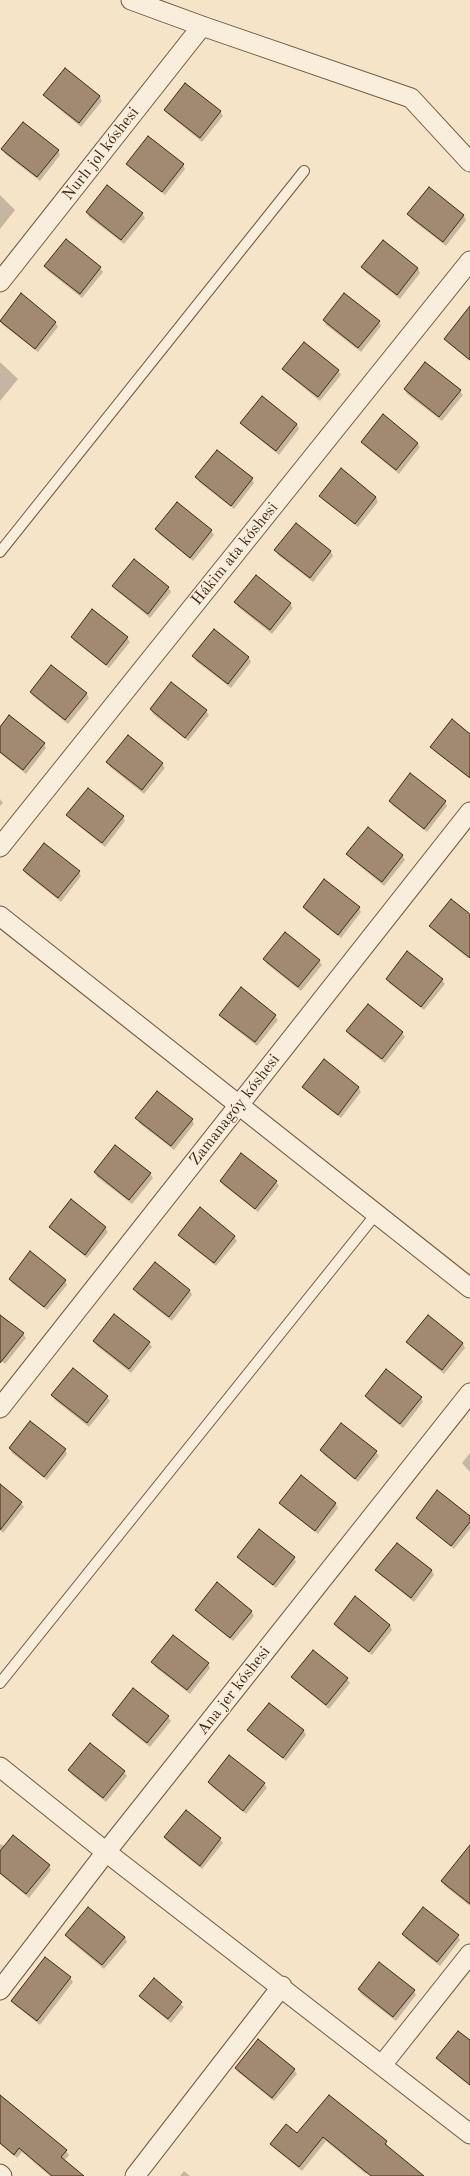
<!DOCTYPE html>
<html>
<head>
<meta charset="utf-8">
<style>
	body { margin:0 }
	canvas { display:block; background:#f6e4c9 }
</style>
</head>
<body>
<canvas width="470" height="2176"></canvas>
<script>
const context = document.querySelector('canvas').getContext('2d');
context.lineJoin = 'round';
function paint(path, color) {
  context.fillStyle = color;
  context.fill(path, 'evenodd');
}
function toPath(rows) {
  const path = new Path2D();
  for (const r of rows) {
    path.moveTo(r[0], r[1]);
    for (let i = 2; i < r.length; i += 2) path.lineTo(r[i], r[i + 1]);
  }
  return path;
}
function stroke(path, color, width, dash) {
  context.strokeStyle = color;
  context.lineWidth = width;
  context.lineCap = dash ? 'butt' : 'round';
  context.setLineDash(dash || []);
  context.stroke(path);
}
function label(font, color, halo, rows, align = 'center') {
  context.font = font + ' "Old Standard TT",serif';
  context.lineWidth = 3;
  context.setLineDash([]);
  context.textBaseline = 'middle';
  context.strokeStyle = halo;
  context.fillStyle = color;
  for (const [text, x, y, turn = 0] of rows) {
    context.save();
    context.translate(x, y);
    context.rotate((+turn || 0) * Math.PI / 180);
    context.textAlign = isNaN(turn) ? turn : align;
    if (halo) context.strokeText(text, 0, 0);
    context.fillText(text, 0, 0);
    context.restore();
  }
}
paint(toPath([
	[45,95,100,97,102,101,81,127,47,99],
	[165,110,220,111,223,116,202,142,168,114],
	[3,149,58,150,60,155,40,181,5,154],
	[128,164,183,165,185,169,165,195,130,168],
	[429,188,464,216,466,220,446,246,411,219,409,214],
	[0,195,15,210,0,229],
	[87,212,142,214,145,218,124,244,89,217],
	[383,242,418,269,420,273,400,299,365,272,363,267],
	[45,266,100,268,103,272,82,298,48,271],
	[470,317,470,361,448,343,445,339],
	[324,320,379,322,381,326,361,352,326,325],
	[0,321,55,322,58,327,38,352,3,325],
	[0,362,18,379,0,401],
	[283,369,338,370,341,375,320,401,286,373],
	[405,389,460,391,463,395,442,421,407,394],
	[242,423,297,424,299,429,279,455,244,427],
	[362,442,417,443,420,447,399,474,365,446],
	[197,477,252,479,254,483,234,509,199,482],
	[320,496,376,497,378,502,358,527,323,500],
	[177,504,211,531,214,535,193,561,159,534,156,529],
	[296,524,331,552,333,556,313,582,278,555,276,550],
	[113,586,168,587,171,592,150,618,116,590],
	[235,602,290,604,293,608,272,634,238,607],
	[214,630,249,658,251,662,231,688,196,661,194,656],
	[72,637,127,638,130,642,109,668,74,641],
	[31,692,86,693,89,698,68,724,33,696],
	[151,709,206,711,209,715,188,741,153,714],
	[0,728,44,744,46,748,26,774,0,753],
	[470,735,470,777,469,778,434,751,432,747],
	[107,762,162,764,165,768,144,794,110,767],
	[0,799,3,803,0,806],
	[390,801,445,802,447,806,427,832,392,805],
	[68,815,123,817,125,821,105,847,70,819],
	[347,854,402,855,405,860,384,886,350,858],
	[24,870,79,872,81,876,61,902,26,874],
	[304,907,359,908,361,912,341,938,306,911],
	[470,915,470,955,468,958,433,930,431,926],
	[285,933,319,961,322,965,301,991,267,964,264,959],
	[407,953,442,980,445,984,424,1010,389,983,387,979],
	[241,988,275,1016,278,1020,257,1046,223,1019,220,1015],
	[368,1006,402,1033,405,1037,385,1063,350,1036,347,1032],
	[324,1061,359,1088,361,1092,341,1118,306,1091,304,1087],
	[137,1118,192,1120,194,1124,174,1150,139,1123],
	[242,1155,276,1182,279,1186,258,1212,223,1185,221,1181],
	[95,1172,150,1174,153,1178,132,1204,97,1177],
	[71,1201,105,1228,108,1232,87,1258,53,1231,50,1227],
	[179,1235,234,1236,237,1241,216,1266,182,1239],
	[155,1263,190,1291,192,1295,172,1321,137,1294,135,1289],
	[10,1279,65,1280,67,1285,47,1310,12,1283],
	[0,1316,23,1334,26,1338,5,1364,0,1360],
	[94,1341,149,1343,152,1347,131,1373,97,1346],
	[408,1342,463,1344,465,1348,444,1374,410,1346],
	[52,1395,107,1397,110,1401,89,1427,55,1400],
	[366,1396,421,1397,423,1402,403,1428,368,1400],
	[10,1448,65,1450,67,1454,47,1480,12,1453],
	[321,1450,376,1452,379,1456,358,1482,324,1455],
	[470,1453,470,1472,462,1463],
	[301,1477,336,1504,338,1508,318,1534,283,1507,280,1503],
	[0,1486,21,1503,24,1507,3,1533,0,1530],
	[470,1517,470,1529,454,1549,420,1522,417,1518],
	[397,1544,432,1571,434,1575,414,1602,379,1574,376,1570],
	[239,1557,294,1558,296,1562,276,1588,241,1561],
	[196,1610,251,1611,254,1616,233,1641,199,1614],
	[335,1624,390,1625,392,1630,372,1655,337,1628],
	[153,1663,208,1664,210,1668,190,1694,155,1667],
	[292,1677,347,1679,350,1683,329,1709,295,1681],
	[269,1704,304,1731,306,1735,286,1761,251,1734,249,1730],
	[113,1715,168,1717,171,1721,150,1747,116,1720],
	[90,1745,124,1772,127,1776,106,1802,72,1775,69,1770],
	[209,1783,264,1784,267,1788,246,1814,212,1787],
	[165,1838,220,1839,223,1843,202,1869,168,1842],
	[0,1844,49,1866,51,1870,29,1898,0,1874],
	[470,1861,470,1906,445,1886,442,1881],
	[403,1934,458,1936,460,1940,440,1966,405,1938],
	[66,1935,125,1937,127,1942,104,1969,69,1940],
	[70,1978,73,1982,40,2025,15,2005,13,2001],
	[154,1980,184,2007,171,2023,143,2000,140,1996],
	[359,1989,414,1991,416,1995,396,2021,361,1994],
	[470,2042,470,2086,440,2062,437,2058],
	[236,2068,294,2070,297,2074,274,2101,238,2072],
	[0,2097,66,2151,69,2155,64,2161,83,2176,50,2176,22,2152,17,2158,0,2144],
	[297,2134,386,2142,388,2147,422,2176,376,2176,369,2170,366,2174,326,2141,302,2171,274,2148,271,2144],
	[184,2171,190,2176,180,2176]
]), '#0003');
const building = toPath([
	[65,68,100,96,79,123,43,95,65,68],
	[185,83,221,111,200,138,164,110,185,83],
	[23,122,59,150,37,177,1,149,23,122],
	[148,136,184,164,162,192,126,164,148,136],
	[107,185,143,213,121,240,86,212,107,185],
	[429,187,464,215,443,242,407,214,429,187],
	[66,239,101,267,80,294,44,266,66,239],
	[383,240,418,268,397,295,361,267,383,240],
	[21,293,56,322,35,349,0,321,21,293],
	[344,293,380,321,358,348,323,320,344,293],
	[470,306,470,360,444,339,470,306],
	[304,342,339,370,318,397,282,369,304,342],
	[425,362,461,390,439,417,404,389,425,362],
	[262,396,297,424,276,451,240,423,262,396],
	[383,414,418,443,396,470,361,442,383,414],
	[217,450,253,478,231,506,195,477,217,450],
	[341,468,376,497,355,524,319,496,341,468],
	[177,502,212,530,190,558,155,529,177,502],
	[296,523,331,551,310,578,274,550,296,523],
	[134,559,169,587,148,614,112,586,134,559],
	[256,575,291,603,270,630,234,602,256,575],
	[92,609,128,637,106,665,71,637,92,609],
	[214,629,249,657,228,684,192,656,214,629],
	[51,665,87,693,65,720,30,692,51,665],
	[171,682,207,710,185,738,150,709,171,682],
	[9,715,45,743,23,770,0,752,0,727,9,715],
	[452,719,470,734,470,778,430,747,452,719],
	[128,735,163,763,142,790,106,762,128,735],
	[410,773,446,801,424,829,389,801,410,773],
	[88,788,124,816,102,843,66,815,88,788],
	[368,827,403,855,382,882,346,854,368,827],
	[44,843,80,871,58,898,23,870,44,843],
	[324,879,360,907,338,935,303,907,324,879],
	[451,899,470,914,470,958,429,926,451,899],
	[285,932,320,960,298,987,263,959,285,932],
	[407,951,443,979,421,1007,386,979,407,951],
	[241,987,276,1015,255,1042,219,1015,241,987],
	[368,1004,403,1032,382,1059,346,1031,368,1004],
	[324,1059,359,1087,338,1115,302,1087,324,1059],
	[157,1091,193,1119,171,1146,135,1118,157,1091],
	[115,1145,151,1173,129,1200,94,1172,115,1145],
	[241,1153,277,1181,255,1209,220,1181,241,1153],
	[71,1199,106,1227,85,1255,49,1227,71,1199],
	[200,1207,235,1236,214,1263,178,1235,200,1207],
	[30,1251,66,1280,44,1307,9,1279,30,1251],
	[155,1262,190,1290,169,1317,133,1289,155,1262],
	[114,1314,150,1342,129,1369,93,1341,114,1314],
	[0,1315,24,1333,0,1363,0,1315],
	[428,1315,463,1343,442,1370,406,1342,428,1315],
	[73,1368,108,1396,87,1423,51,1395,73,1368],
	[386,1369,422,1397,400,1424,365,1396,386,1369],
	[30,1421,66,1449,44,1477,9,1448,30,1421],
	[341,1423,377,1451,355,1479,320,1450,341,1423],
	[301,1475,336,1503,315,1531,279,1503,301,1475],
	[0,1484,22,1502,0,1530,0,1484],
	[437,1490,470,1516,470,1522,451,1546,416,1518,437,1490],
	[259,1529,295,1557,273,1585,237,1557,259,1529],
	[397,1543,432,1570,411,1598,375,1570,397,1543],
	[217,1582,252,1611,230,1638,195,1610,217,1582],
	[355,1596,390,1625,369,1652,334,1624,355,1596],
	[173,1635,209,1663,187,1690,151,1662,173,1635],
	[313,1650,348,1678,326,1705,291,1677,313,1650],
	[133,1688,169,1716,147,1743,112,1715,133,1688],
	[269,1703,304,1730,283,1758,247,1730,269,1703],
	[90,1743,125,1771,103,1798,68,1770,90,1743],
	[229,1755,265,1783,243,1811,208,1782,229,1755],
	[186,1810,221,1838,200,1866,164,1837,186,1810],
	[13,1835,50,1865,26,1894,0,1873,0,1851,13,1835],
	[470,1845,470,1904,441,1881,470,1845],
	[88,1907,125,1937,102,1965,65,1935,88,1907],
	[423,1907,459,1935,437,1962,402,1934,423,1907],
	[45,1957,71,1977,37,2021,11,2001,45,1957],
	[379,1962,415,1990,393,2017,358,1989,379,1962],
	[154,1978,182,2002,168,2019,139,1996,154,1978],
	[458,2031,470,2040,470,2085,436,2058,458,2031],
	[258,2039,295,2069,272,2098,235,2068,258,2039],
	[0,2095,67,2150,61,2157,84,2176,52,2176,19,2148,14,2155,0,2143,0,2095],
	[329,2095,387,2141,385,2144,424,2176,371,2176,323,2137,299,2167,270,2144,286,2124,297,2133,329,2095]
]);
paint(building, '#a18a71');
stroke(building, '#442911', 1);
const service = toPath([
	[0,552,304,171],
	[0,1683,376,1214]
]);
const minor = toPath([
	[131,0,202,26,411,98,470,162],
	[0,282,202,26],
	[0,847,470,261],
	[0,916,470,1288],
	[0,1408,470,812],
	[0,1767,106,1852,470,2134],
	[0,1990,106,1852,470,1393],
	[382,2065,470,1954],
	[0,2174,2,2176],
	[135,2176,282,1986]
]);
stroke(service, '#70583f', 12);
stroke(minor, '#70583f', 21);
stroke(service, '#f9eddc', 10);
stroke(minor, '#f9eddc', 19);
label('16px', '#442911', '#f9eddc', [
	["Nurlı jol kóshesi",101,154,-52],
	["Hákim ata kóshesi",235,554,-51],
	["Zamanagóy kóshesi",235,1110,-52],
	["Ana jer kóshesi",234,1691,-52]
]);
</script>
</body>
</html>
